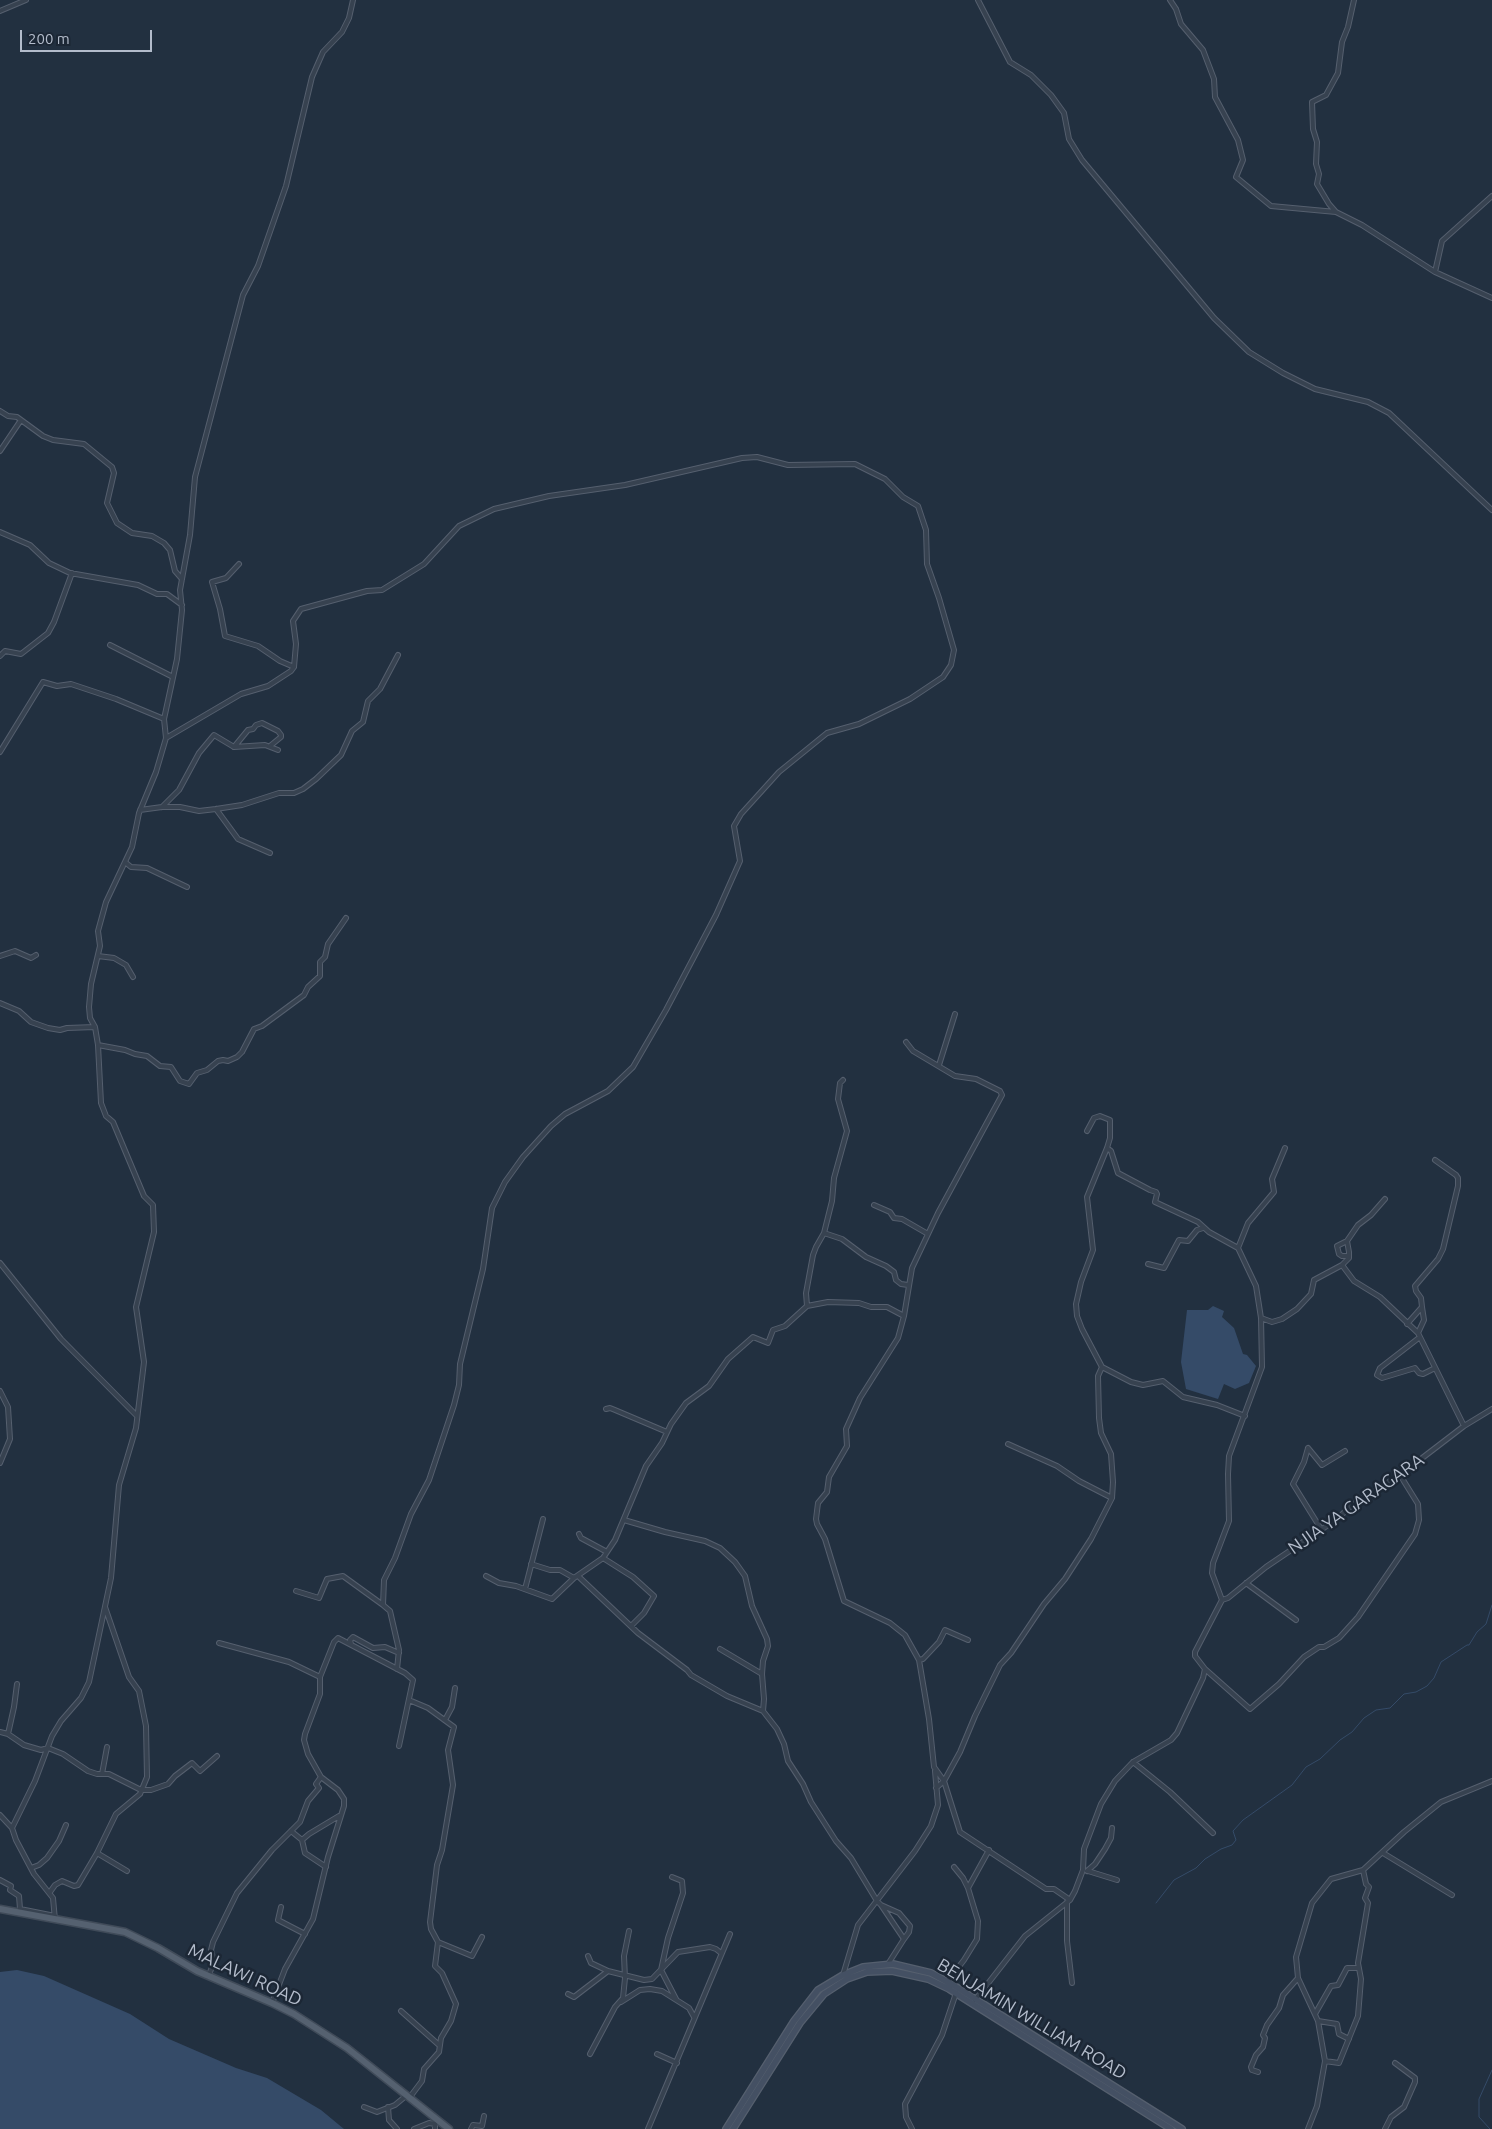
<!DOCTYPE html>
<html>
<head>
<meta charset="utf-8">
<style>
	body { margin:0 }
	#map { position:relative; width:1492px; height:2129px; overflow:hidden; background:#223040; font-family:Ubuntu,sans-serif }
	canvas { display:block }
	.scale { position:absolute; left:20px; top:30px; width:132px; height:22px; box-sizing:border-box; border:2px solid #b3bccb; border-top:0; padding-left:6px; font-size:15px; line-height:18px; white-space:nowrap; color:#b3bccb; -webkit-text-stroke:4px #1c2735; paint-order:stroke }
</style>
</head>
<body>
<div id="map">
<canvas width="1492" height="2129"></canvas>
<div class="scale">200 m</div>
</div>
<script>
const context = document.querySelector('canvas').getContext('2d');
context.lineJoin = 'round';
function paint(path, color) {
  context.fillStyle = color;
  context.fill(path, 'evenodd');
}
function toPath(rows) {
  const path = new Path2D();
  for (const r of rows) {
    path.moveTo(r[0], r[1]);
    for (let i = 2; i < r.length; i += 2) path.lineTo(r[i], r[i + 1]);
  }
  return path;
}
function stroke(path, color, width, dash) {
  context.strokeStyle = color;
  context.lineWidth = width;
  context.lineCap = dash ? 'butt' : 'round';
  context.setLineDash(dash || []);
  context.stroke(path);
}
function label(font, color, halo, rows, align = 'center') {
  context.font = font + ' Ubuntu,sans-serif';
  context.lineWidth = 5;
  context.setLineDash([]);
  context.textBaseline = 'middle';
  context.strokeStyle = halo;
  context.fillStyle = color;
  for (const [text, x, y, turn = 0] of rows) {
    context.save();
    context.translate(x, y);
    context.rotate((+turn || 0) * Math.PI / 180);
    context.textAlign = isNaN(turn) ? turn : align;
    if (halo) context.strokeText(text, 0, 0);
    context.fillText(text, 0, 0);
    context.restore();
  }
}
paint(toPath([
	[1213,1306,1224,1311,1222,1317,1234,1328,1243,1354,1247,1355,1256,1366,1249,1383,1235,1389,1224,1384,1218,1399,1186,1389,1181,1362,1187,1310,1208,1310],
	[17,1970,44,1976,130,2014,169,2039,236,2068,267,2078,321,2110,344,2129,0,2129,0,1972]
]), '#354b68');
stroke(toPath([
	[1156,1903,1174,1880,1196,1868,1205,1859,1221,1849,1232,1845,1236,1840,1233,1831,1243,1820,1292,1785,1306,1767,1320,1759,1340,1740,1352,1732,1364,1718,1376,1710,1390,1708,1404,1694,1416,1692,1427,1686,1434,1678,1441,1662,1467,1645,1469,1645,1477,1632,1486,1624,1492,1605],
	[1490,2129,1479,2117,1479,2099,1492,2070]
]), '#354b68', 1);
const street = toPath([
	[978,0,1010,62,1031,75,1051,95,1064,113,1069,139,1082,160,1214,318,1249,352,1283,373,1315,389,1368,402,1389,413,1492,510],
	[1170,0,1176,9,1181,24,1203,50,1214,79,1215,97,1238,140,1243,160,1236,177,1271,206,1336,212],
	[1354,0,1348,27,1342,42,1338,73,1326,95,1312,102,1313,129,1317,142,1316,164,1319,174,1317,184,1329,204,1336,212,1362,225,1435,272,1442,241,1492,196],
	[0,11,26,0],
	[1435,272,1492,298],
	[0,411,8,416,17,417,43,436,53,440,84,444,112,467,114,473,107,503,117,523,132,533,152,536,164,543,170,550,175,571,182,579],
	[0,451,21,420],
	[0,532,30,545,49,563,70,573,138,585,157,594,167,594,182,605],
	[239,564,226,578,212,582,220,609,225,636,258,646,280,661,294,667],
	[110,645,173,677],
	[0,656,5,651,21,654,48,633,54,622,72,573],
	[166,738,241,694,268,686,291,671,294,667,296,644,293,621,301,609,367,591,382,590,424,564,459,526,494,509,549,496,625,485,742,458,757,457,788,465,855,464,885,479,903,497,918,506,926,530,927,564,939,598,954,650,951,665,943,677,910,699,859,724,827,733,779,772,741,814,734,826,740,861,716,915,666,1010,633,1067,608,1091,565,1114,551,1126,523,1157,505,1182,492,1208,483,1269,460,1364,459,1385,454,1405,429,1480,411,1514,395,1558,384,1580,383,1605,390,1611,399,1650,397,1669],
	[234,747,265,745,278,750],
	[0,752,43,682,57,686,71,684,116,699,164,719],
	[162,807,179,790,199,753,214,735,234,747,248,730,253,729,256,725,262,723,278,731,281,735,281,737,270,746],
	[216,809,238,839,270,853],
	[140,810,162,807,180,807,199,811,216,809,242,805,279,793,294,793,303,789,316,779,341,755,352,731,363,722,368,701,380,689,398,655],
	[125,862,131,867,147,868,187,887],
	[0,956,15,951,31,958,36,955],
	[98,956,114,958,126,965,133,977],
	[0,1003,19,1011,31,1022,48,1028,60,1030,67,1028,95,1027],
	[906,1042,913,1051,955,1076,976,1079,1000,1091,1002,1095,938,1213,912,1268,904,1316,898,1338,860,1398,846,1429,847,1446,829,1477,827,1492,818,1503,816,1519,817,1524,825,1539,844,1601,890,1623,905,1635,919,1660,929,1719,934,1767,944,1781,936,1788],
	[98,1045,125,1050,135,1054,147,1056,160,1066,171,1067,180,1081,189,1084,197,1073,207,1070,218,1061,223,1060,228,1061,237,1057,242,1052,254,1029,262,1026,304,995,308,987,320,976,320,962,325,957,328,944,346,918],
	[939,1065,955,1014],
	[1107,1148,1111,1151,1118,1173,1150,1190,1156,1192,1157,1194,1155,1202,1198,1222,1209,1232,1238,1248],
	[874,1205,890,1212,894,1218,902,1219,928,1234],
	[824,1233,842,1239,866,1257,886,1266,894,1272,896,1280,901,1284,908,1285],
	[1347,1241,1358,1225,1371,1215,1385,1199],
	[1349,1256,1342,1256,1339,1254,1337,1246,1347,1241,1349,1252,1349,1258,1342,1265,1354,1281,1380,1297,1418,1333,1464,1426],
	[0,1263,61,1339,137,1416],
	[1148,1264,1164,1268,1179,1240,1188,1241,1197,1230,1203,1228],
	[807,1306,806,1293,813,1255,816,1247,824,1233,832,1201,834,1178,847,1131,838,1099,840,1083,843,1080],
	[1261,1318,1272,1322,1282,1319,1297,1309,1311,1294,1314,1280,1342,1265],
	[1407,1324,1422,1307,1421,1298,1416,1291,1415,1286,1438,1259,1443,1249,1458,1186,1458,1178,1456,1175,1435,1160],
	[1418,1333,1424,1320,1422,1307],
	[1420,1337,1380,1368,1377,1375,1382,1378,1415,1368,1419,1373,1423,1374,1435,1368],
	[1102,1367,1131,1382,1143,1385,1163,1381,1183,1397,1217,1405,1245,1416],
	[0,1391,8,1407,10,1439,0,1463],
	[606,1409,610,1408,615,1410,667,1432],
	[1008,1444,1057,1466,1079,1481,1112,1498],
	[1308,1448,1304,1462,1293,1484,1321,1529],
	[1308,1448,1322,1465,1345,1451],
	[624,1520,665,1532,705,1541,720,1548,735,1562,745,1576,752,1606,767,1639,768,1646,763,1661,762,1674,764,1699,763,1711],
	[579,1534,581,1538,607,1552],
	[603,1558,633,1577,654,1596,644,1613,631,1626],
	[531,1564,550,1570,560,1570,574,1578],
	[486,1576,499,1583,516,1586,552,1599,574,1578,603,1558,615,1540,646,1466,662,1443,671,1424,686,1403,709,1386,728,1359,753,1337,768,1343,773,1330,785,1326,807,1306,828,1302,859,1303,871,1307,887,1307,904,1316],
	[578,1576,638,1633,687,1670,691,1675,727,1696,763,1711,777,1729,784,1744,788,1761,803,1784,811,1802,836,1841,851,1858,877,1901,881,1905,904,1939,888,1964],
	[1246,1583,1296,1620],
	[525,1589,543,1519],
	[296,1591,319,1598,327,1579,343,1576,383,1605],
	[1222,1600,1228,1598,1266,1567,1337,1519,1352,1505,1400,1475,1464,1426,1492,1409],
	[219,1643,289,1662,320,1677],
	[351,1644,350,1640,353,1637,373,1648,385,1647,399,1653],
	[720,1649,762,1674],
	[919,1660,923,1659,939,1642,945,1630,968,1640],
	[1205,1669,1250,1709,1279,1684,1304,1657,1319,1647,1324,1647,1339,1638,1358,1617,1415,1534,1419,1520,1418,1504,1400,1475],
	[409,1700,428,1708,454,1727,448,1750,453,1785,442,1850,437,1865,430,1922,431,1929,438,1942,435,1966,442,1973,456,2004,451,2021,441,2038,439,2052,424,2069,422,2081,410,2097],
	[445,1720,452,1707,455,1688],
	[0,1732,8,1734,24,1745,41,1750,48,1748,63,1754,88,1771,97,1774,109,1774,141,1790,151,1790,168,1784,175,1776,192,1763,200,1771,217,1756],
	[8,1734,14,1707,17,1684],
	[1133,1762,1170,1792,1213,1833],
	[102,1774,107,1747],
	[0,1815,12,1828],
	[291,1831,302,1840,305,1853,326,1867],
	[302,1840,309,1834,339,1816],
	[97,1853,127,1871],
	[1383,1853,1452,1895],
	[954,1867,963,1878,968,1888],
	[31,1868,39,1865,47,1858,59,1841,66,1825],
	[1087,1871,1095,1864,1105,1849,1111,1838,1112,1828],
	[1088,1871,1117,1880],
	[672,1877,682,1881,683,1893,668,1938,661,1970,676,1999],
	[0,1880,11,1886,10,1890,19,1896,20,1909,55,1916],
	[50,1892,55,1885,62,1881,74,1886,78,1885,97,1853,116,1814,140,1794,147,1777,146,1726,139,1691,129,1677,105,1607],
	[1070,1900,1054,1889,1046,1889,960,1832,944,1781,960,1752,975,1716,1000,1665,1011,1653,1044,1604,1065,1579,1091,1539,1112,1498,1113,1482,1111,1454,1101,1433,1099,1418,1098,1376,1102,1367,1082,1329,1077,1316,1076,1304,1081,1282,1093,1250,1087,1197,1107,1148,1110,1138,1110,1120,1100,1116,1094,1118,1087,1131],
	[1067,1902,1067,1941,1072,1983],
	[881,1905,899,1913,910,1926,909,1932,904,1939],
	[281,1907,278,1920,305,1934],
	[55,1920,53,1898,34,1874,16,1840,12,1828,35,1781,52,1736,61,1721,81,1698,89,1682,111,1578,119,1485,136,1428,144,1362,136,1307,154,1232,153,1205,144,1196,113,1122,106,1116,101,1103,98,1045,95,1027,90,1018,89,1007,91,984,100,946,98,931,106,902,132,847,139,813,156,772,166,738,164,719,177,659,182,610,180,590,190,535,195,477,243,295,258,266,286,186,312,77,323,52,342,32,349,18,353,0],
	[438,1942,472,1956,482,1937],
	[588,1956,591,1963,608,1971],
	[843,1975,858,1925,915,1851,931,1826,938,1805,935,1771],
	[208,1977,212,1967,213,1958,211,1950,213,1942,237,1893,272,1850,300,1822,308,1801,319,1788,316,1784,321,1777,308,1754,304,1740,305,1734,320,1694,320,1677,334,1642,338,1638,405,1673,413,1680,399,1746],
	[947,1982,964,1960,977,1939,978,1921,968,1888,989,1850],
	[568,1994,574,1997,608,1971,644,1980,652,1979,678,1952,710,1947,716,1949,721,1953],
	[975,2000,1025,1936,1070,1900,1075,1891,1083,1870,1084,1849,1101,1804,1115,1781,1133,1762,1171,1740,1177,1733,1203,1678,1205,1669,1195,1656,1195,1652,1222,1600,1212,1573,1213,1563,1229,1521,1228,1474,1229,1456,1262,1367,1261,1318,1256,1286,1238,1248,1248,1223,1274,1192,1272,1179,1285,1148],
	[621,2002,640,1990,650,1989,662,1991,689,2008,694,2017],
	[272,2003,285,1969,313,1919,328,1857,344,1806,344,1799,338,1790,321,1777],
	[401,2011,439,2045],
	[1315,2014,1331,1986,1338,1985,1347,1968,1359,1968],
	[1318,2021,1337,2024,1339,2034,1349,2039],
	[590,2054,615,2007,623,1998,625,1978,624,1956,629,1931],
	[657,2054,677,2063],
	[1325,2061,1339,2063,1358,2016,1361,1979,1358,1963,1368,1903,1365,1898,1369,1887,1366,1884,1363,1870],
	[1258,2072,1252,2070,1251,2067,1256,2055,1263,2047,1265,2038,1263,2035,1267,2025,1279,2008,1283,1995,1298,1978],
	[364,2107,377,2112,395,2105,407,2095],
	[388,2107,389,2120,397,2129],
	[414,2129,429,2123,435,2124,435,2129],
	[471,2129,473,2125,482,2126,484,2116],
	[648,2129,730,1934],
	[912,2129,906,2117,905,2104,942,2035,956,1993],
	[1308,2129,1317,2106,1325,2061,1318,2021,1298,1978,1296,1957,1312,1903,1331,1879,1363,1870,1404,1832,1441,1802,1492,1781],
	[1385,2129,1391,2117,1404,2107,1415,2082,1415,2078,1395,2063]
]);
const secondary = toPath([
	[726,2129,794,2021,818,1990,843,1975,863,1967,893,1964,931,1973,953,1985,1182,2129],
	[733,2129,800,2023,824,1994,847,1979,867,1972,892,1971,928,1979,949,1989,1171,2129]
]);
const primary = toPath([
	[0,1909,125,1932,158,1948,197,1971,272,2003,294,2014,347,2048,449,2129]
]);
stroke(street, '#555f6e', 6);
stroke(secondary, '#555f6e', 8);
stroke(primary, '#404b59', 9);
stroke(street, '#374250', 4);
stroke(secondary, '#445063', 5.5);
stroke(primary, '#556170', 6);
label('18px', '#b3bccb', '#1c2735', [
	["NJIA YA GARAGARA",1356,1504,-35],
	["MALAWI ROAD",245,1975,25],
	["BENJAMIN WILLIAM ROAD",1032,2019,31]
]);
</script>
</body>
</html>
